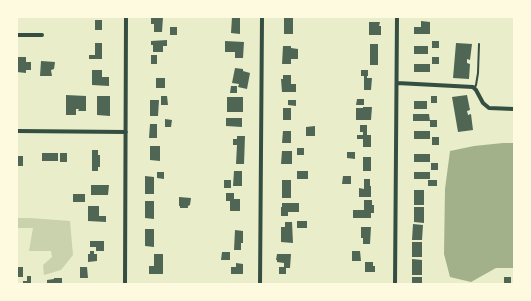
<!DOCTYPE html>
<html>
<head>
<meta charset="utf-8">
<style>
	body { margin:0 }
	#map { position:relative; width:531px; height:301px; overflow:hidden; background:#e9edc9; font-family:"DM Sans",sans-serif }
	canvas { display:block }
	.frame { position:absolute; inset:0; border:18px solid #fefae0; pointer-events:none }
</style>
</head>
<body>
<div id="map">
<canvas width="531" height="301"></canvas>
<div class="frame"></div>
</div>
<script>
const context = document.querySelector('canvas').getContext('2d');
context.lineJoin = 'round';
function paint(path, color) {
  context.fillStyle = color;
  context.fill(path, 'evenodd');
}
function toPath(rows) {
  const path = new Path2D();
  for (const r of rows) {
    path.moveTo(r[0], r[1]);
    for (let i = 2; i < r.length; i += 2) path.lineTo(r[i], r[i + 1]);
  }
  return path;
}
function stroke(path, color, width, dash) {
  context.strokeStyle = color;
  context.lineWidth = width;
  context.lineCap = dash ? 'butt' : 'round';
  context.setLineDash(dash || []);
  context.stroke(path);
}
paint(toPath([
	[17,218,30,218,70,221,73,255,61,270,44,275,43,265,52,257,51,251,29,251,33,228,17,228]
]), '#cad2ad');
paint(toPath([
	[503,143,514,143,514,268,496,268,471,282,450,277,444,254,445,189,450,151,474,146]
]), '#a3b18a');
paint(toPath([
	[151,17,163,17,162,32,154,32,154,24,151,24],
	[232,17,240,17,240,34,231,33],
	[284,17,293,17,293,34,284,34],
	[95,20,102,20,102,30,95,30],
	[421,21,430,22,430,34,414,34,414,27,421,27],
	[369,22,380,22,379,26,381,26,381,35,369,35],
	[170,27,177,27,177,35,170,35],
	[167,40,167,46,163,46,163,52,153,52,153,45,151,45,151,41],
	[225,41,244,42,243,58,235,58,235,52,225,52],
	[432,41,439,41,439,48,432,48],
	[95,43,102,43,102,59,89,59,89,55,95,55],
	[456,43,472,44,470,60,467,59,467,63,470,64,469,79,453,78],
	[370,44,378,44,378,65,370,65],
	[283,46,291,46,291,48,298,49,298,59,291,59,291,64,282,64],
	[414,46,428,46,428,54,414,54],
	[151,55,157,55,157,64,151,64],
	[17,57,26,57,26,62,31,62,31,70,26,70,26,73,17,72],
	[432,57,439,57,439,64,432,64],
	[41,61,55,62,54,69,51,70,52,76,40,76],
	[414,64,430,64,430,72,414,72],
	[235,68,243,69,243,71,250,73,247,89,238,87,239,84,232,83],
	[92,70,102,70,102,77,109,77,109,86,92,85],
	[361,70,368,70,368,76,367,76,367,78,372,78,371,90,364,90,364,76,361,76],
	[283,75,291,75,291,84,296,84,296,92,282,92,281,79,283,79],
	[156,78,165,78,165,88,156,88],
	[231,86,237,86,237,93,230,93],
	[66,95,86,96,86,111,78,111,79,109,76,109,76,115,66,115],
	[467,95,470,110,467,111,468,115,471,114,473,130,458,132,452,97],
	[97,96,110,96,110,116,97,115],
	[161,96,167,96,168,105,161,105],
	[431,96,437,96,437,103,431,103],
	[227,97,243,97,243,112,227,112],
	[357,99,364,99,364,105,356,105],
	[150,100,159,100,158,116,150,116],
	[288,100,296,100,296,106,288,105],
	[414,101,427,101,427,109,414,109],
	[363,107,372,107,371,120,356,120,356,108,363,108],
	[283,108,291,108,291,120,283,120],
	[413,114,429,114,430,121,413,121],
	[226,118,242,118,242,127,226,126],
	[165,119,172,120,171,127,165,127],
	[430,120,437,120,437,127,430,127],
	[150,124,157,124,157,138,149,138],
	[360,125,367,125,367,135,371,135,371,147,363,147,363,139,357,139,357,135,363,135,363,132,360,132],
	[315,126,315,136,306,136,306,127],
	[283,131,291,131,291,143,282,143],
	[414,131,430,131,430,139,414,139],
	[237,136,245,136,244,164,236,164,237,145,233,145,233,139,237,139],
	[432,137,439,137,439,145,432,145],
	[150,146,160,146,160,161,150,160],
	[297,148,304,148,304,155,297,155],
	[92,150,98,150,98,155,100,155,100,167,98,167,98,171,92,171],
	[282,151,292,151,292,164,281,164],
	[347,152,355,152,355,159,347,158],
	[42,153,58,153,58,161,42,161],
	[60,153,67,153,67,162,60,162],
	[414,154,430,154,430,162,414,162],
	[17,156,23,156,23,166,17,166],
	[363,157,371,157,371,171,363,171],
	[431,163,438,163,438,170,431,170],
	[234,171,242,171,242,186,233,186],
	[297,171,308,171,308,179,297,179],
	[157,172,164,172,164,179,157,178],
	[414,172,430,172,430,179,414,179],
	[145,176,154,177,154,194,145,194],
	[343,176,351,176,351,184,342,184],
	[364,179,370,179,370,186,371,186,371,197,359,197,359,188,364,189],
	[224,180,231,180,231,188,224,188],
	[282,180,291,180,291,198,282,198],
	[428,180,437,180,437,186,428,186],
	[91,185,109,185,108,195,91,195],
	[414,190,424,190,424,205,414,205],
	[226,193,234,193,234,199,240,199,240,211,230,211,230,201,226,201],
	[73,194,85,194,85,202,73,202],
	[179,197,191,198,190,205,188,206,188,208,180,208,180,206,179,206],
	[364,200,372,200,372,205,374,205,374,213,371,213,371,218,353,218,353,210,364,210],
	[145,201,154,201,154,219,145,218],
	[282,203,299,203,299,212,288,212,288,216,281,216,281,207,282,207],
	[88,206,99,206,99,216,106,216,106,222,88,221],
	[414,207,424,207,424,223,414,222],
	[297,221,307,221,307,228,297,228],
	[285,222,292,222,293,243,281,242,281,227,285,227],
	[413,224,423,225,422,240,412,240],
	[361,227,371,227,370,244,363,244,363,238,361,238],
	[145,229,154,229,154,247,145,246],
	[235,230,243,231,243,243,241,243,241,250,234,250],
	[90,241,104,241,104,251,96,251,96,247,90,247],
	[412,242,422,242,422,257,412,257],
	[90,251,94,251,94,254,97,254,97,261,88,262,88,254,90,254],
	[352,251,360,251,361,261,352,261],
	[222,252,230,252,230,260,221,260],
	[154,254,163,254,163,274,149,274,149,266,154,266],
	[277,254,291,254,290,268,286,268,286,274,279,274,279,267,284,267,284,263,277,262,277,260,276,260],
	[412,259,422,260,422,275,412,275],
	[365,262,373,262,373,266,375,266,375,272,365,272],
	[236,263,243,264,243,274,231,274,231,267,236,267],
	[17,267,23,267,23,277,17,277],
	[80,267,87,267,88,278,80,278],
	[27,276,31,276,31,284,23,284,23,281,27,281],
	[412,277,422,277,422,284,412,284],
	[504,277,511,277,511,284,504,284],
	[54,278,62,278,62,284,47,284,47,280,54,279]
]), '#4f6655');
stroke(toPath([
	[475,87,476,85,478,73,479,44]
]), '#344e41', 2);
stroke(toPath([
	[17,35,42,35],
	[397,83,473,87,476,90,483,103,489,108,514,109],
	[17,131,126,132],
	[125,284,126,17],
	[260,284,262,17],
	[395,284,397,17]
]), '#344e41', 4);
</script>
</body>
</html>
